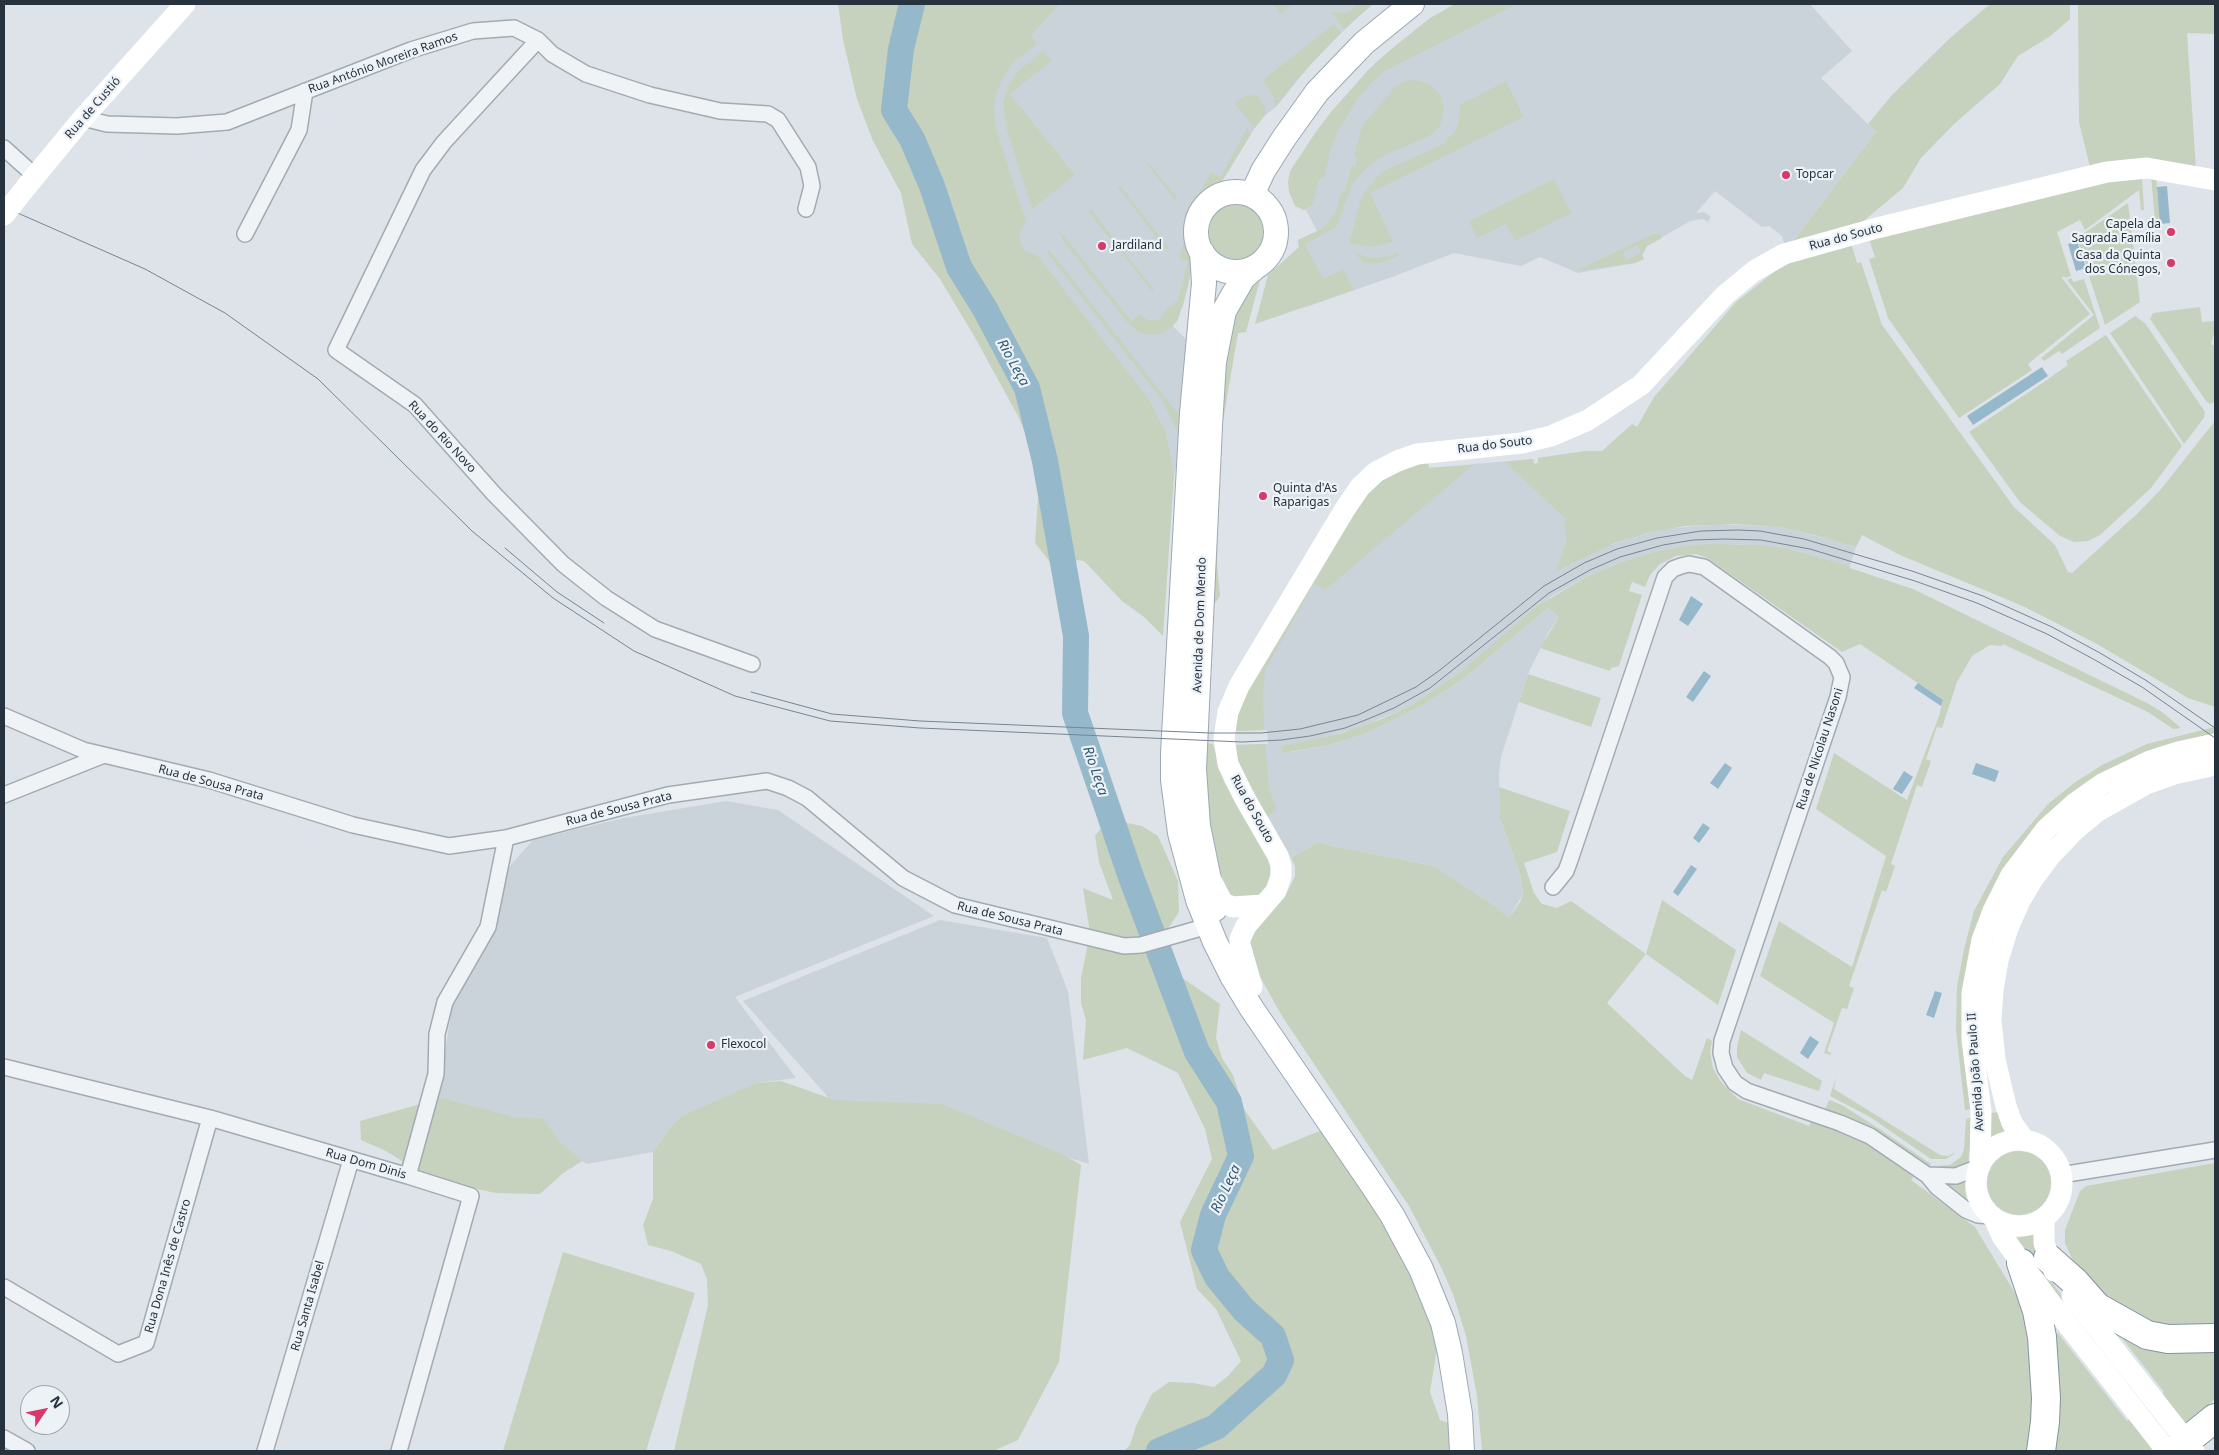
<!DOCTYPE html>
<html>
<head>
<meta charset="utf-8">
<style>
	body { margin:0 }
	#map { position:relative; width:2219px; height:1455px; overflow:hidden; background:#dde3e8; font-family:"Noto Sans",sans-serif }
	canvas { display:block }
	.frame { position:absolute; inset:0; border:5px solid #26333f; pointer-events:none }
	.north { position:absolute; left:20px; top:1385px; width:50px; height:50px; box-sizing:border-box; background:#edf2f6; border:1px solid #9da6ad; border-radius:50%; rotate:56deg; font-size:14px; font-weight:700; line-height:20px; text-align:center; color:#26333f }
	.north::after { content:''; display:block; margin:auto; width:18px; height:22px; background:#d6396a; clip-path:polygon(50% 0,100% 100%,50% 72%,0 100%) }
</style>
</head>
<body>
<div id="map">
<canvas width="2219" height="1455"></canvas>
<div class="frame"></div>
<div class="north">N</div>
</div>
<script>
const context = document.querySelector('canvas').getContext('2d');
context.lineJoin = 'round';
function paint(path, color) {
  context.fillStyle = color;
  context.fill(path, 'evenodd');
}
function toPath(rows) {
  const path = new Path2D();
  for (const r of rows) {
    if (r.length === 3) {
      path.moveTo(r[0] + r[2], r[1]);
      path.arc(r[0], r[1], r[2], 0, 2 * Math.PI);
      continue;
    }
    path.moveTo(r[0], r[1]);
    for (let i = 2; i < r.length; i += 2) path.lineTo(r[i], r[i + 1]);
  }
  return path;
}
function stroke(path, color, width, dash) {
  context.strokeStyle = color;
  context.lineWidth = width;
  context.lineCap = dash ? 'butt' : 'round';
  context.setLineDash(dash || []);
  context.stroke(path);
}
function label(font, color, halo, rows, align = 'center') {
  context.font = font + ' "Noto Sans",sans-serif';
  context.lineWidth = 4.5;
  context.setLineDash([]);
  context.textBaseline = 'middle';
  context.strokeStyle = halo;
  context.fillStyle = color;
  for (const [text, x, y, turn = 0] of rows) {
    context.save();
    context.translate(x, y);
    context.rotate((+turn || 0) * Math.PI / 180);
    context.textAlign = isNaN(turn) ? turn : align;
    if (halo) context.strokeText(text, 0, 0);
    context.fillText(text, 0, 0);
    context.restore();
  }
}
paint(toPath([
	[1044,4,1371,5,1319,54,1276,107,1261,118,1218,187,1206,194,1193,210,1188,231,1194,255,1188,286,1183,306,1173,326,1190,343,1182,433,1174,478,1133,426,998,215,977,79],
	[1480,4,1810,4,1852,51,1821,78,1876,132,1790,245,1784,243,1782,236,1769,226,1762,227,1715,191,1696,213,1704,212,1711,217,1708,222,1703,219,1690,221,1647,246,1642,255,1644,259,1635,263,1578,273,1540,257,1521,266,1454,253,1392,277,1306,307,1298,240,1317,231,1294,187,1365,83],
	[1586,451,1562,567,1599,549,1631,538,1665,529,1718,524,1778,527,1839,541,1856,547,1850,566,1794,550,1740,544,1676,548,1619,563,1586,577,1552,596,1460,672,1410,706,1358,728,1318,739,1281,746,1291,752,1325,746,1365,734,1423,705,1463,679,1548,608,1559,617,1549,631,1528,674,1501,757,1499,774,1500,818,1520,874,1523,894,1509,918,1495,906,1434,866,1337,847,1318,842,1291,858,1242,769,1233,745,1268,744,1267,730,1233,731,1236,714,1357,504,1416,469,1533,459,1534,464,1538,463,1538,458],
	[726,801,778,810,934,916,735,997,796,1078,756,1083,670,1128,653,1152,587,1164,582,1161,426,1169,453,1002,487,945,508,868,533,840,624,818],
	[940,920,1047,938,1068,991,1089,1164,921,1111,835,1105,743,1001]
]), '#cbd3da');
paint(toPath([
	[838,4,1060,4,1031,35,1037,44,1014,62,1002,79,994,101,995,125,1026,222,1020,231,1020,243,1026,251,1037,255,1148,398,1166,433,1174,478,1163,636,1144,617,1122,601,1084,561,1077,560,1074,564,1054,567,1035,543,1040,468,1018,416,973,334,940,279,912,244,901,193,873,141,857,99,843,40],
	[1273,4,1293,4,1280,14],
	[1356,4,1373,4,1344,29,1331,12,1345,13,1351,10],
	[1455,4,1517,4,1385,71,1374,80,1358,98,1340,127,1330,151,1325,176,1319,180,1312,205,1304,210,1295,206,1289,192,1288,182,1290,171,1315,133,1331,112,1370,68,1389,51,1430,18],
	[1990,4,2070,4,2070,19,2049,37,2018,56,2000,84,1954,124,1921,158,1903,188,1860,224,1790,245,1876,132,1868,124,1892,95,1949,39],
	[2078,4,2215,4,2215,34,2187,33,2196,169,2090,167,2079,122],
	[1334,24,1341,33,1297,79,1276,107,1273,96,1263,80],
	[1043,51,1051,61,1010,94,1075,175,1032,209,1007,130,1003,103,1008,87,1016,73],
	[1416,80,1431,85,1441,96,1444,108,1440,126,1429,136,1381,157,1366,168,1353,183,1336,227,1305,244,1323,279,1343,269,1354,290,1255,324,1268,275,1299,247,1298,240,1322,229,1335,214,1341,193,1345,192,1352,165,1355,166,1357,158,1354,157,1362,126,1395,87,1405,81],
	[1506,81,1524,117,1370,193,1393,242,1373,247,1349,243,1362,196,1375,179,1384,171,1443,144,1455,131,1458,124,1460,105],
	[1247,95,1258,96,1265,107,1266,114,1255,128,1234,103],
	[1247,128,1251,134,1228,172,1218,187,1206,194,1197,204,1190,220,1190,241,1194,255,1188,286,1178,320,1173,326,1160,334,1152,335,1140,333,1127,322,1062,239,1061,232,1131,321,1140,314,1149,321,1160,319,1167,309,1178,300,1188,261,1179,259,1183,245,1184,222,1189,205,1202,189,1211,172,1221,177],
	[1149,163,1177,198,1176,201,1147,164],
	[2151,176,2156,176,2160,220,2155,220],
	[2142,177,2144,210,2141,210,2139,190,2085,230,2080,220,2057,232,2071,276,2066,278,2064,276,2062,278,2090,314,2028,364,2032,370,1959,418,1888,318,1869,259,1875,257,1869,239,2091,182],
	[1554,179,1571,213,1515,241,1506,224,1477,238,1469,221],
	[1120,186,1168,247,1167,251,1118,187],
	[2128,203,2140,302,2105,325,2089,276,2120,272,2120,268,2088,272,2077,238],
	[1237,232,28],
	[1091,209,1150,285,1154,289,1152,291,1088,211],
	[1653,234,1659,234,1662,238,1647,246,1642,255,1644,259,1635,263,1576,271],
	[1638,245,1641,253,1626,260,1623,252],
	[1851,243,1857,263,1861,262,1882,325,2014,507,2055,545,2068,572,2072,573,2138,513,2161,489,2215,421,2215,707,2188,698,2097,644,2025,607,1900,555,1862,535,1856,547,1823,537,1778,527,1733,524,1685,526,1648,533,1615,543,1556,571,1567,540,1564,524,1567,520,1505,462,1533,459,1534,464,1538,463,1538,458,1586,451,1602,451,1632,424,1637,427,1654,397,1736,302,1779,268,1797,259],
	[1048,251,1051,252,1183,420,1179,435,1162,400,1048,254],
	[1355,253,1371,258,1384,257,1398,253,1399,255,1386,261,1374,264,1363,262],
	[2072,278,2073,282,2084,279,2100,328,2062,354,2059,351,2044,361,2041,358,2094,315,2067,280],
	[1260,280,1246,332,1238,333,1220,439,1219,401,1235,315,1249,291],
	[2200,307,2202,322,2215,321,2215,330,2211,344,2215,346,2215,402,2210,404,2206,401,2150,319,2153,313],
	[2135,316,2145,323,2205,412,2204,418,2184,444,2110,333],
	[2106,335,2182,446,2151,488,2100,535,2088,541,2074,542,2060,536,2020,502,1969,432,2044,382,2068,365,2066,361],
	[1219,459,1217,564,1220,596,1213,606],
	[1428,459,1429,468,1473,465,1325,590,1314,583,1265,670,1263,691,1264,730,1233,731,1240,702,1357,504,1376,483],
	[1718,544,1760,545,1794,550,1850,566,1850,568,1913,589,2147,703,2162,712,2181,728,2173,729,2148,712,2003,644,2002,646,1990,645,1972,656,1957,682,1942,728,1937,727,1926,759,1931,761,1922,787,1917,785,1891,864,1895,866,1886,892,1882,890,1849,986,1854,988,1847,1009,1842,1008,1827,1051,1831,1053,1831,1055,1824,1053,1834,1023,1760,976,1779,921,1852,967,1886,856,1816,809,1834,753,1907,800,1939,716,1943,700,1860,644,1842,652,1707,558,1696,554,1676,556,1660,564,1650,575,1645,587,1632,582,1629,591,1642,595,1619,666,1611,668,1610,671,1540,648,1559,617,1548,608,1463,679,1423,705,1365,734,1325,746,1282,753,1281,746,1342,733,1379,720,1410,706,1460,672,1536,607,1586,577,1619,563,1655,552,1692,545],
	[1528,674,1601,698,1591,727,1519,702],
	[2215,727,2215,735,2039,824,1973,1109,1965,1110,1956,1030,1957,987,1964,949,1974,911,2003,857,2048,804,2074,783,2102,765,2147,744],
	[1205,743,1213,744,1224,782,1267,856,1271,868,1270,883,1258,897,1231,896,1224,889,1206,815],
	[1265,744,1269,789,1277,810,1267,816,1237,761,1233,745],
	[1499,787,1570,811,1557,852,1524,863,1534,893,1542,904,1557,908,1571,901,1646,954,1662,900,1736,950,1718,1005,1646,954,1607,1003,1656,1049,1685,1076,1692,1080,1707,1038,1712,1041,1710,1052,1713,1068,1721,1082,1738,1099,1809,1126,1811,1121,1848,1134,1862,1141,1914,1176,1911,1180,1975,1227,2018,1298,2025,1317,2028,1344,2035,1344,2034,1451,1482,1451,1477,1396,1466,1336,1453,1294,1441,1267,1409,1206,1282,1016,1248,955,1252,930,1286,894,1291,885,1295,876,1295,866,1291,858,1318,842,1337,847,1434,866,1495,906,1509,918,1520,902,1523,894,1520,874,1500,818],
	[1108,819,1142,826,1158,836,1178,881,1179,912,1167,930,1170,955,1178,975,1220,1004,1216,1038,1222,1058,1233,1075,1244,1109,1273,1150,1322,1130,1377,1211,1403,1258,1432,1326,1437,1348,1430,1392,1440,1420,1449,1423,1450,1451,1124,1451,1130,1445,1136,1426,1152,1394,1169,1382,1193,1383,1214,1387,1228,1376,1241,1361,1216,1309,1197,1289,1180,1222,1212,1159,1205,1129,1178,1073,1127,1048,1083,1060,1086,1020,1081,1003,1081,978,1090,933,1083,888,1113,900,1099,862,1095,836],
	[1741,1030,1822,1081,1819,1091,1764,1073,1761,1080,1747,1073,1737,1057,1737,1047],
	[1836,1077,1834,1089,1940,1155,1948,1156,1954,1153,1956,1148,1954,1154,1946,1159,1931,1159,1870,1117,1830,1096],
	[781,1081,835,1100,942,1104,1064,1155,1081,1165,1059,1362,1018,1440,993,1451,674,1451,708,1305,707,1279,701,1264,671,1251,648,1245,643,1225,653,1199,653,1152,670,1128,682,1116,756,1083],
	[442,1098,514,1117,542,1118,561,1143,582,1161,562,1174,540,1194,496,1193,432,1180,386,1151,361,1140,360,1121],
	[1829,1100,1842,1105,1878,1128,1931,1164,1929,1167,1890,1139,1861,1123,1825,1110],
	[1998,1112,2005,1131,1991,1137,1991,1113],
	[1974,1117,1968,1163,1957,1170,1934,1171,1938,1166,1950,1165,1961,1157,1964,1149,1966,1119],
	[2019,1183,32],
	[2215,1163,2215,1331,2170,1332,2111,1302,2074,1263,2065,1243,2065,1230,2080,1191,2086,1186],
	[1965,1177,1965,1191,1969,1205,1941,1182],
	[2034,1234,2047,1276,2098,1342,2094,1345,2017,1238],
	[563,1252,695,1293,646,1451,503,1451],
	[2058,1333,2127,1421,2143,1409,2098,1351,2147,1405,2164,1392,2118,1333,2215,1344,2215,1399,2149,1451,2048,1451,2048,1340]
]), '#c6d2be');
paint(toPath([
	[2167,186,2170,223,2160,224,2157,187],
	[2077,241,2086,268,2076,271,2068,244],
	[2042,367,2048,376,1973,425,1967,416],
	[1691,596,1703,604,1688,626,1679,620],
	[1704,671,1711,676,1693,702,1686,697],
	[1918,683,1943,700,1941,706,1914,688],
	[1725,763,1732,768,1718,789,1710,783],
	[1976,763,1999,771,1995,782,1972,774],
	[1904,771,1913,777,1902,794,1893,789],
	[1703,823,1710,828,1699,843,1693,838],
	[1691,865,1697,869,1678,896,1673,892],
	[1935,991,1942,993,1934,1018,1926,1015],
	[1810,1036,1819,1042,1808,1059,1800,1053]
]), '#96b8cb');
stroke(toPath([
	[912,4,901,49,894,110,912,139,932,186,959,267,985,309,1027,388,1045,461,1076,636,1075,713,1131,877,1197,1052,1229,1102,1241,1156,1213,1215,1204,1250,1217,1277,1244,1310,1273,1336,1281,1360,1274,1375,1216,1427,1159,1451]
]), '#96b8cb', 26);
const street = toPath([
	[538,40,444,142,423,170,336,350,415,405,494,494,563,564,606,598,655,629,752,664],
	[83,118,107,124,177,126,227,122,411,50,473,31,514,28,538,40,552,54,586,74,650,95,720,111,768,114,778,120,808,167,812,186,806,209],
	[4,148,35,176],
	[245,234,299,130,305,91],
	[4,716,83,750,209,780,353,825,449,846,506,838,668,795,767,781,788,788,807,798,903,878,955,905,1124,946,1141,945,1208,926],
	[4,795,104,755],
	[1553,887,1566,871,1570,860,1665,577,1673,569,1681,566,1689,564,1704,567,1830,657,1836,663,1842,677,1838,697,1722,1041,1721,1053,1725,1068,1735,1083,1747,1091,1840,1123,1870,1136,1927,1175,1937,1187,1966,1210,1978,1215,1992,1216],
	[4,1067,210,1118,408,1176,471,1196,399,1451],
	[1927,1175,1956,1176,1979,1167],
	[2061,1175,2215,1150],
	[408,1176,436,1074,437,1034,445,1002,488,927,506,838],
	[4,1287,118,1354,146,1343,210,1118],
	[4,1438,27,1451],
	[265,1451,351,1160]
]);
const primary = toPath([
	[1236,232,40],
	[1252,195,1263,171,1284,138,1317,92,1364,43,1412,4],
	[1202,252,1204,283,1192,413,1173,753,1173,780,1180,833,1198,900,1215,942,1232,976,1252,1009,1373,1186,1392,1215,1421,1269,1443,1323,1450,1353,1460,1414,1462,1451],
	[1215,909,1198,826,1194,769,1210,426,1214,362,1224,311,1243,278,1257,266]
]);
const highway = toPath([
	[2048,1258,2075,1282,2097,1307,2147,1335,2168,1339,2215,1338],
	[2021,1263,2037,1311,2042,1337,2046,1398,2045,1422,2041,1451],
	[2174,1451,2215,1418]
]);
stroke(street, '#a2abb2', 18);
stroke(primary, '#9ca9b4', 26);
stroke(highway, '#84939f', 30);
stroke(street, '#f0f3f6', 15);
stroke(toPath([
	[27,186,83,118,185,4],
	[1211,880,1223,903,1233,907,1263,905],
	[1252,987,1240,945,1240,939,1246,926,1276,891,1281,876,1281,866,1278,856,1244,797,1228,764,1224,738,1228,712,1239,686,1345,509,1360,487,1376,472,1397,461,1417,454,1522,443,1551,436,1588,420,1641,385,1725,295,1754,271,1784,254,1877,228,2107,172,2147,168,2215,180],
	[2019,1183,43],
	[2025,1141,2012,1123,2006,1106,1995,1060,1991,1020,1993,990,1998,960,2008,928,2020,901,2033,879,2051,855,2075,830,2098,811,2146,784,2174,774,2215,765],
	[1980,1166,1981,1111,1972,1040,1972,993,1982,940,1993,911,2011,875,2046,829,2075,803,2102,784,2150,761,2178,752,2215,744],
	[1994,1218,2002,1236,2046,1297,2167,1451],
	[2044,1218,2044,1243,2054,1271],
	[2072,1296,2154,1400]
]), '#fff', 21);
stroke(primary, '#fff', 24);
stroke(highway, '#fff', 28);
stroke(toPath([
	[4,207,145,269,225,313,318,379,472,531,553,598,634,651,735,696,830,721,920,728,1242,742,1281,740,1310,736,1345,728,1368,719,1394,708,1430,688,1549,593,1590,570,1620,557,1663,545,1693,540,1724,539,1761,540,1810,549,1915,581,1977,603,2047,634,2095,660,2142,687,2215,738],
	[505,548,557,592,604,623],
	[751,692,832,714,920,721,1210,733,1261,733,1300,729,1358,715,1416,687,1440,670,1544,586,1584,563,1617,549,1657,538,1701,531,1738,530,1760,531,1804,539,1912,571,1983,596,2052,627,2100,653,2147,681,2215,728]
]), '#768592', 1);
stroke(toPath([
	[4,215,27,186],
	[2154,1400,2194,1451]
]), '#fff', 21);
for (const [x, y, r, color] of [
	[1786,175,5,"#d6396a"],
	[2171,232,5,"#d6396a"],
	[1102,246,5,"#d6396a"],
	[2171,263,5,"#d6396a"],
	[1263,496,5,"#d6396a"],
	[711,1045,5,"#d6396a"]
]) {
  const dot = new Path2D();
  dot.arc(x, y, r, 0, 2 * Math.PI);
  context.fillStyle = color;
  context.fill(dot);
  stroke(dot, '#edf2f6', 2);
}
label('12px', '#26333f', '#edf2f6', [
	["Rua António Moreira Ramos",383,63,-20],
	["Rua de Custió",93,108,-49],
	["Rua do Souto",1846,237,-15],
	["Rua do Rio Novo",442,437,47],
	["Rua do Souto",1495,445,-7],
	["Avenida de Dom Mendo",1200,625,-88],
	["Rua de Nicolau Nasoni",1820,749,-72],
	["Rua de Sousa Prata",211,783,15],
	["Rua de Sousa Prata",619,809,-14],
	["Rua do Souto",1252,809,61],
	["Rua de Sousa Prata",1010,919,14],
	["Avenida João Paulo II",1976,1072,-94],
	["Rua Dom Dinis",366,1164,16],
	["Rua Dona Inês de Castro",168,1266,-74],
	["Rua Santa Isabel",308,1306,-74]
]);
label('12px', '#26333f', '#edf2f6', [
	["Topcar",1796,175],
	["Capela da",2161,225,"right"],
	["Sagrada Família",2161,239,"right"],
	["Jardiland",1112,246],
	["Casa da Quinta",2161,256,"right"],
	["dos Cónegos,",2161,270,"right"],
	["Quinta d'As",1273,489],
	["Raparigas",1273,503],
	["Flexocol",721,1045]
], 'left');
label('italic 14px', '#2e5976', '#edf2f6', [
	["Rio Leça",1013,363,61],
	["Rio Leça",1095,771,71],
	["Rio Leça",1226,1189,-65]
]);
</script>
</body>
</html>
